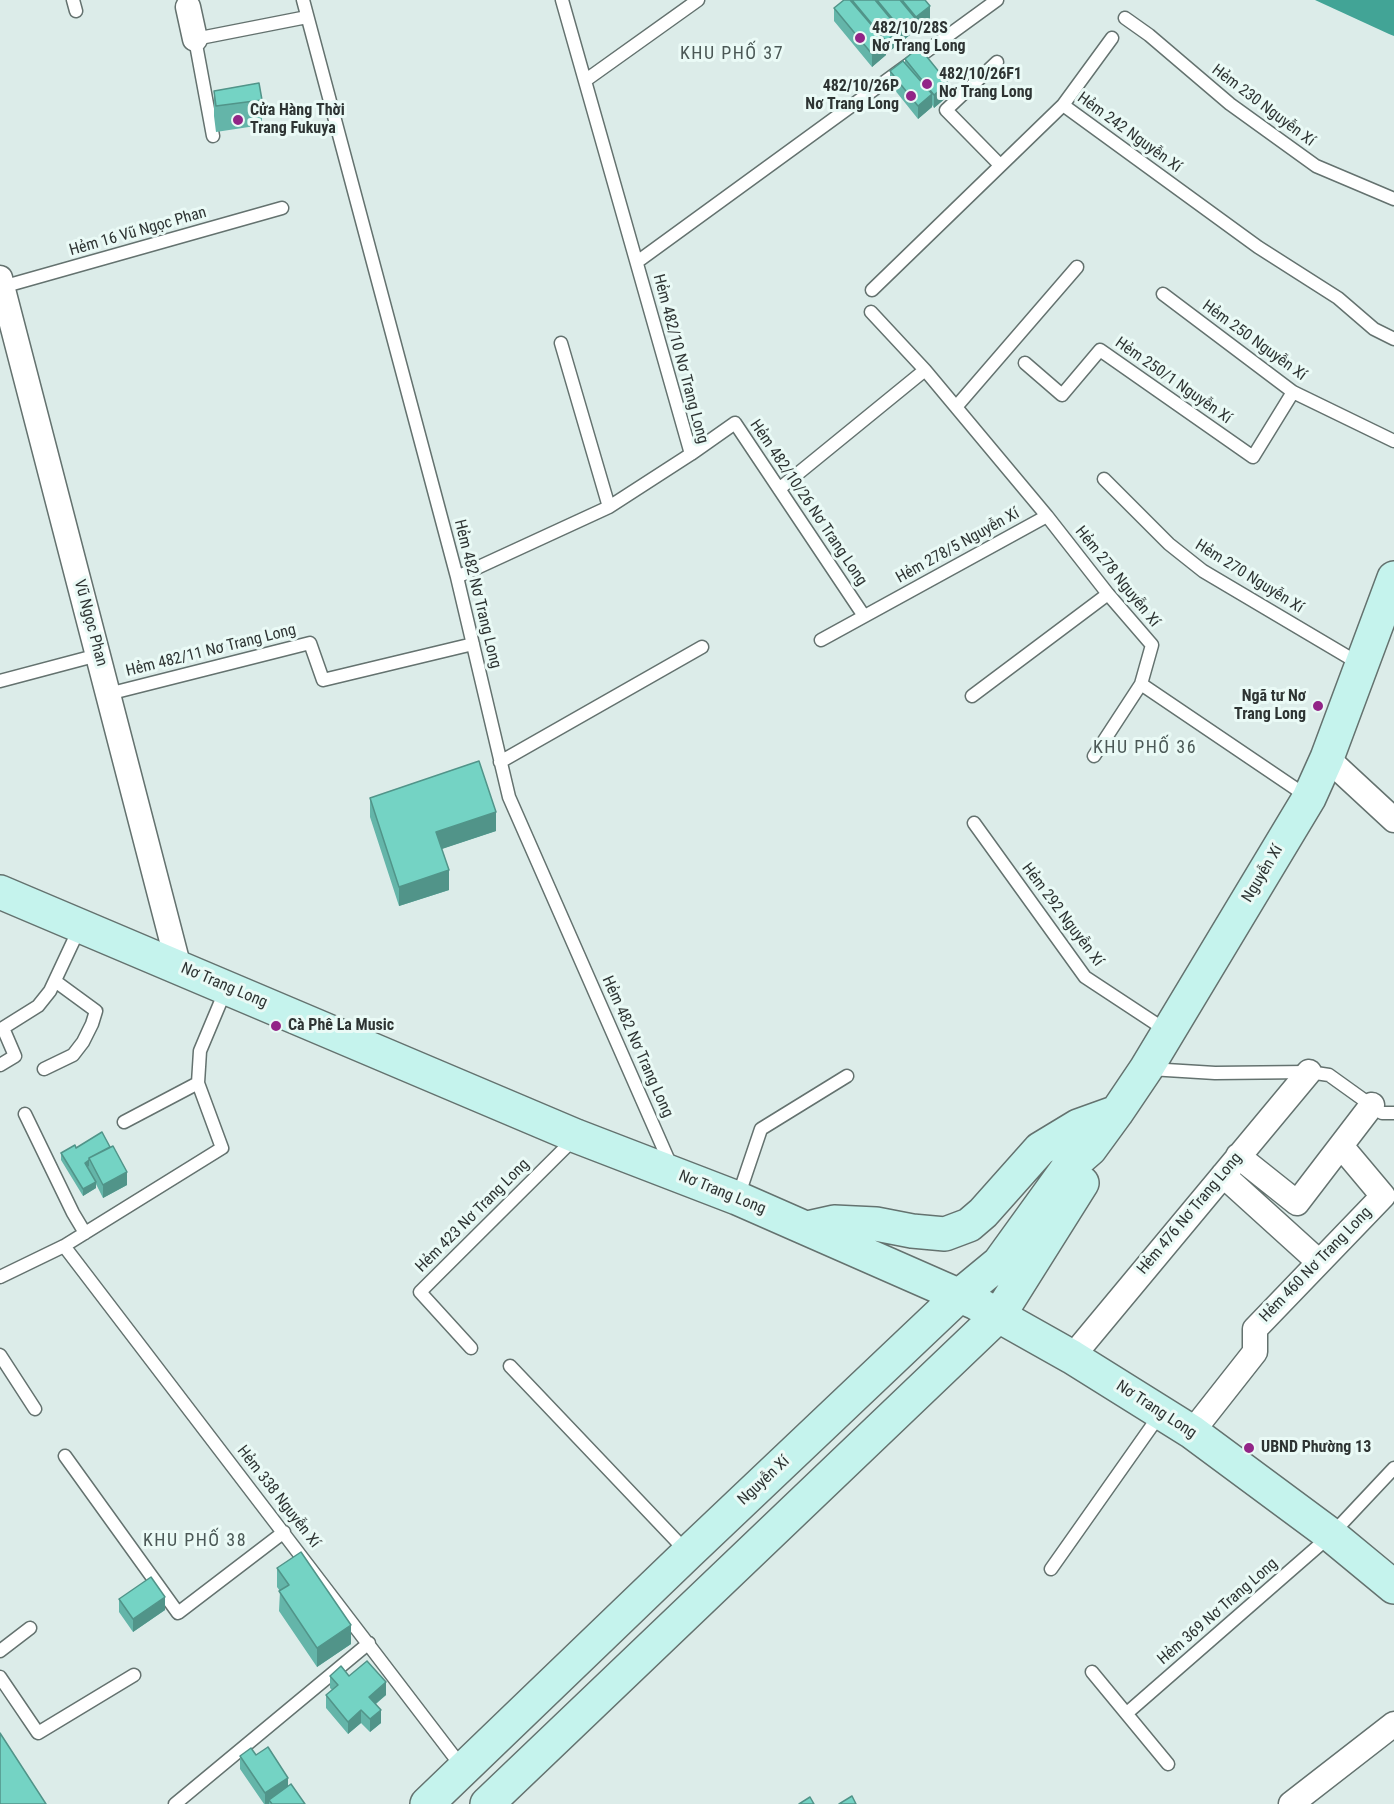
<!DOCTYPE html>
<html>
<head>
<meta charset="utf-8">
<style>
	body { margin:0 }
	canvas { display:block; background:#dcece9 }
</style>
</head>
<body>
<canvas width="1394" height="1804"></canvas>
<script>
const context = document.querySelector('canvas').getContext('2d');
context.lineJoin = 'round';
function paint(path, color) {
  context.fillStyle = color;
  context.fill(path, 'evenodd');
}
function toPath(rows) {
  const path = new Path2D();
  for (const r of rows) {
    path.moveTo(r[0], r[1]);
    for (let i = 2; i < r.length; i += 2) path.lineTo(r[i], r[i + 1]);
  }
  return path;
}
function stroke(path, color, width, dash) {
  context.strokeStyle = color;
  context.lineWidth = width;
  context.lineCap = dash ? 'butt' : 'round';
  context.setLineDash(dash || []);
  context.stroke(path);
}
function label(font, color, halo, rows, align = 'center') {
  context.font = font + ' "Roboto Condensed",sans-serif';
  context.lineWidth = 6;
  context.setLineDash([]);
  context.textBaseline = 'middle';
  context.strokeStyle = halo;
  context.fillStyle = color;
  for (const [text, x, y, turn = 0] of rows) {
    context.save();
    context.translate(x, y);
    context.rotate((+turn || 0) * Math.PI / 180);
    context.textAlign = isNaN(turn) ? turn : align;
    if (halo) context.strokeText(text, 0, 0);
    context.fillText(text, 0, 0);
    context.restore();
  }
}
paint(toPath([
	[1315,0,1394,0,1394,36,1389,34]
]), '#42a496');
const lane = toPath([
	[73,0,76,11],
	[303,0,457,577,509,797,672,1168],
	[1125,18,1149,35,1230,104,1316,166,1394,199],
	[997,62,946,110,1000,165],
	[586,80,698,0],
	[1063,105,1112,38],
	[213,136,195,39,307,17],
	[637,262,997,0],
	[2,287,282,208],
	[872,290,1063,105,1258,247,1338,298,1374,329,1394,339],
	[1163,294,1293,392,1394,441],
	[871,312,925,370,1047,516,1108,594,1152,645,1141,684,1308,797],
	[561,343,609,507],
	[1025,363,1062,395,1100,350,1253,457,1293,392],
	[956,407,1077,267],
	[691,454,735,423,864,616],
	[1104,479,1169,544,1203,571,1360,664],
	[779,489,925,370],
	[457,577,609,507,691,454,562,0],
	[821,640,1047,516],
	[0,681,98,655],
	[108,694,310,643,323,680,473,644],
	[972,696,1108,594],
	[1094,756,1141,684],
	[500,762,702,647],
	[974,823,1085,977,1167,1031],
	[0,1065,15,1056,3,1028,38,1006,50,991,80,927],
	[44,1069,73,1055,83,1042,92,1024,96,1011,55,981],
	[1150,1069,1215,1073,1309,1072,1329,1075,1382,1113,1394,1113],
	[25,1114,73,1213,85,1233],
	[124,1122,198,1083],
	[738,1197,761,1129,847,1076],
	[64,1246,462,1767],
	[0,1277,64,1246,222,1148,198,1083,200,1051,226,989],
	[471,1348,420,1292,574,1139],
	[0,1355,35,1409],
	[510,1366,687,1552],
	[65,1456,178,1613,284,1532],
	[1051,1569,1161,1413],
	[0,1651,30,1628],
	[1092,1672,1168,1764],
	[0,1677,38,1733,134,1675],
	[1127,1713,1331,1535,1394,1468],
	[175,1804,369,1643]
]);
const street = toPath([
	[188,7,195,39],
	[0,278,179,968],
	[1327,758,1394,820],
	[1238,1156,1297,1203,1372,1105],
	[1223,1175,1319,1262],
	[1072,1357,1309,1072],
	[1192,1432,1255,1352,1255,1329,1383,1196,1341,1146],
	[1291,1804,1394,1724]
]);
const secondary = toPath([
	[0,892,576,1136,737,1198,976,1303,1072,1357,1192,1432,1331,1535,1394,1587],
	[807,1228,834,1222,876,1224,912,1231,945,1234,969,1225,983,1213,1040,1149,1078,1126,1117,1112],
	[427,1804,688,1553,959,1296,999,1263,1067,1169,1090,1149,1117,1112,1146,1069,1309,798,1327,758,1394,578],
	[487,1804,999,1315,1082,1183]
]);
stroke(lane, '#64726f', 15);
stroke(street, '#64726f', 27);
stroke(secondary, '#64726f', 36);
stroke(lane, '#fff', 12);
stroke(street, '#fff', 24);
stroke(secondary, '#c5f3ed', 33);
paint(toPath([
	[844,0,925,0,930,19,916,30,915,29,915,31,901,42,900,41,900,43,886,54,886,53,886,55,872,67,834,21,834,8],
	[905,59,948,96,934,108,932,105,932,107,918,119,890,84,890,71,905,63],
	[214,91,262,100,262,125,216,132,214,116],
	[370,798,496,831,441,849,449,890,399,906,370,817],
	[76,1148,127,1185,103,1198,96,1184,96,1188,83,1196,61,1160,61,1153],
	[277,1568,351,1644,317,1667,279,1611,280,1591,277,1587],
	[119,1599,165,1610,133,1632,119,1612],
	[330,1676,386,1695,376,1704,381,1723,370,1732,361,1723,348,1734,326,1708,326,1695,332,1690,330,1688],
	[256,1755,305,1804,264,1804,240,1769,240,1756]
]), '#64b5a9');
paint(toPath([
	[930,6,930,19,916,30,916,17],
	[915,18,915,31,901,42,901,29],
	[900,30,900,43,886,54,886,41],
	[886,42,886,55,872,67,872,54],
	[948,83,948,96,934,108,934,95],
	[932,94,932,107,918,119,918,106],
	[496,812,496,831,436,851,436,832],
	[449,870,449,890,399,906,399,887],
	[89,1160,89,1166,85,1169,85,1163],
	[127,1172,127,1185,103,1198,103,1185],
	[96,1182,96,1188,83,1196,83,1189],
	[165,1597,165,1610,133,1632,133,1619],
	[351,1625,351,1644,317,1667,317,1648],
	[386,1682,386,1695,369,1709,369,1697],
	[361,1710,361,1723,348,1734,348,1722],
	[381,1710,381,1723,370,1732,370,1719],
	[288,1778,288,1791,269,1800,269,1804,265,1804,265,1793]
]), '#519489');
const building = toPath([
	[844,0,850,0,886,42,872,54,834,8,844,0],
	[852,0,875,0,900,30,886,41,852,0],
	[877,0,900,0,915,18,901,29,877,0],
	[902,0,925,0,930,6,916,17,902,0],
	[919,47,948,83,934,95,905,59,919,47],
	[903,61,932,94,918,106,890,71,903,61],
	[259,83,262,100,216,106,214,91,259,83],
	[479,761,496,812,436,832,449,870,399,887,370,798,479,761],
	[102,1132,110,1147,89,1158,89,1160,85,1163,96,1182,83,1189,61,1153,75,1145,76,1148,102,1132],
	[113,1146,127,1172,103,1185,89,1158,113,1146],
	[301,1552,351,1625,317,1648,279,1591,289,1585,277,1568,301,1552],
	[151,1577,165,1597,133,1619,119,1599,151,1577],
	[367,1661,386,1682,369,1697,381,1710,370,1719,361,1710,348,1722,326,1695,338,1685,330,1676,341,1666,349,1676,367,1661],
	[0,1733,46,1804,0,1804,0,1733],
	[268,1747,288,1778,265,1793,240,1756,251,1748,256,1755,268,1747],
	[291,1784,305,1804,272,1804,269,1800,291,1784],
	[852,1796,856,1804,839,1804,852,1796],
	[810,1797,814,1804,799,1804,810,1797]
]);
paint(building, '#74d3c4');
stroke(building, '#519489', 1.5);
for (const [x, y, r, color] of [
	[860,38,6,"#922587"],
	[927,84,6,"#922587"],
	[911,96,6,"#922587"],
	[238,120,6,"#922587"],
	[1318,706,6,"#922587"],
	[276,1026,6,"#922587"],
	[1249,1448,6,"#922587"]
]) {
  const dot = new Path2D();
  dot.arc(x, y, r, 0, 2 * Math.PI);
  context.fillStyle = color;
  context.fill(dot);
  stroke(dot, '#eafaf6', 2);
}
label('bold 16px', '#2e3433', '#eafaf6', [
	["482/10/28S",872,29],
	["Nơ Trang Long",872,47],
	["482/10/26F1",939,75],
	["Nơ Trang Long",939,93],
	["482/10/26P",899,87,"right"],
	["Nơ Trang Long",899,105,"right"],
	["Cửa Hàng Thời",250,111],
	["Trang Fukuya",250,129],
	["Ngã tư Nơ",1306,697,"right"],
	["Trang Long",1306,715,"right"],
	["Cà Phê La Music",288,1026],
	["UBND Phường 13",1261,1448]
], 'left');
label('16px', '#2e3433', '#eafaf6', [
	["Hẻm 230 Nguyễn Xí",1263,106,37],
	["Hẻm 242 Nguyễn Xí",1129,133,36],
	["Hẻm 16 Vũ Ngọc Phan",138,232,-16],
	["Hẻm 250 Nguyễn Xí",1254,341,36],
	["Hẻm 482/10 Nơ Trang Long",680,359,75],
	["Hẻm 250/1 Nguyễn Xí",1173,381,35],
	["Hẻm 482/10/26 Nơ Trang Long",808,503,56],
	["Hẻm 278/5 Nguyễn Xí",958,546,-29],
	["Hẻm 278 Nguyễn Xí",1117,577,51],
	["Hẻm 270 Nguyễn Xí",1249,577,32],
	["Hẻm 482 Nơ Trang Long",477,594,76],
	["Vũ Ngọc Phan",90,623,75],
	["Hẻm 482/11 Nơ Trang Long",211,651,-14],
	["Nguyễn Xí",1263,874,-59],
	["Hẻm 292 Nguyễn Xí",1062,915,53],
	["Nơ Trang Long",224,986,23],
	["Hẻm 482 Nơ Trang Long",637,1047,66],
	["Nơ Trang Long",722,1193,22],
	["Hẻm 476 Nơ Trang Long",1190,1214,-50],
	["Hẻm 423 Nơ Trang Long",473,1216,-45],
	["Hẻm 460 Nơ Trang Long",1316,1265,-46],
	["Nơ Trang Long",1156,1410,33],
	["Nguyễn Xí",764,1481,-43],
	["Hẻm 338 Nguyễn Xí",278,1497,52],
	["Hẻm 369 Nơ Trang Long",1218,1612,-41]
]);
context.letterSpacing = '1.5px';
label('18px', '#4b5856', '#eafaf6', [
	["KHU PHỐ 37",732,54],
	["KHU PHỐ 36",1145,748],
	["KHU PHỐ 38",195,1541]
]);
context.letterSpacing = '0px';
</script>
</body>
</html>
